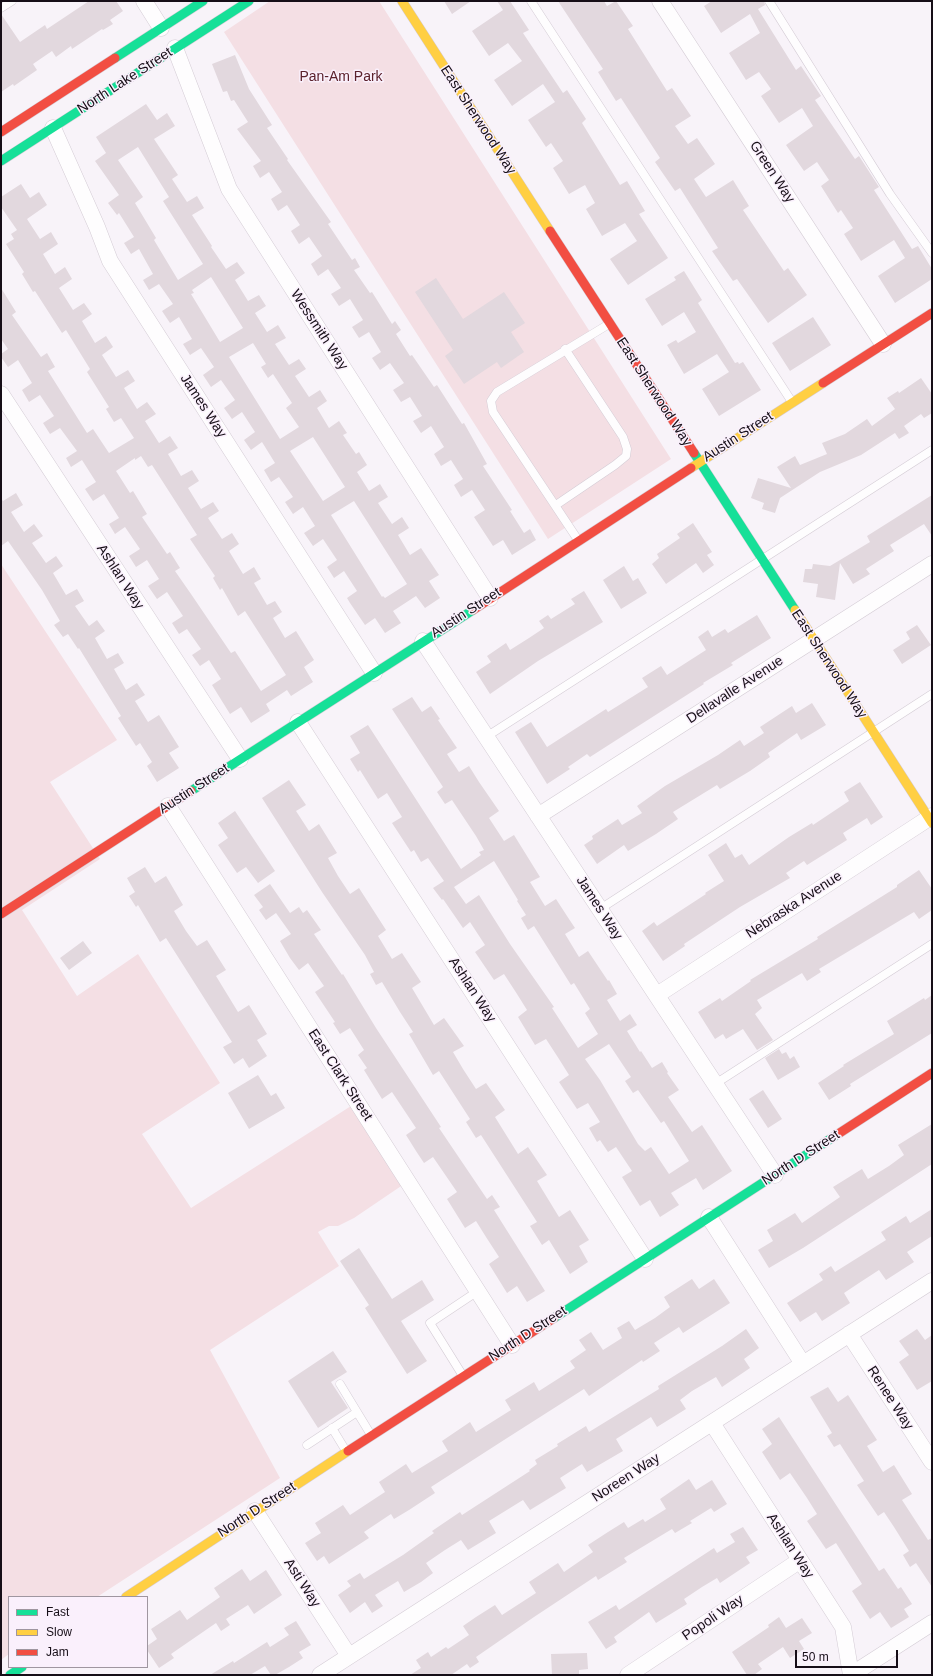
<!DOCTYPE html>
<html>
<head>
<meta charset="utf-8">
<style>
	body { margin:0 }
	#map { position:relative; width:933px; height:1676px; overflow:hidden; background:#f8f3f9; font-family:Helvetica,sans-serif }
	canvas { display:block }
	.frame { position:absolute; inset:0; border:2px solid #160e17; pointer-events:none }
	.legend { position:absolute; left:8px; top:1596px; width:140px; height:72px; box-sizing:border-box; background:#faf0fc; border:1px solid #9f96a0; margin:0; padding:5px 7px; list-style:none; font-size:12px; color:#160e17 }
	.legend li { display:flex; align-items:center; gap:8px; height:20px }
	.legend b { width:20px; border:1px solid #9f96a0 }
	.scale { position:absolute; left:795px; top:1650px; width:103px; height:18px; box-sizing:border-box; border:2px solid #160e17; border-top:0; padding-left:5px; font-size:12px; line-height:14px; white-space:nowrap; color:#160e17; -webkit-text-stroke:3px #faf0fc; paint-order:stroke }
</style>
</head>
<body>
<div id="map">
<canvas width="933" height="1676"></canvas>
<div class="frame"></div>
<ul class="legend">
<li><b style="height:5px;background:#16e098"></b>Fast</li>
<li><b style="height:5px;background:#ffcf43"></b>Slow</li>
<li><b style="height:5px;background:#f24e42"></b>Jam</li>
</ul>
<div class="scale">50 m</div>
</div>
<script>
const context = document.querySelector('canvas').getContext('2d');
context.lineJoin = 'round';
function paint(path, color) {
  context.fillStyle = color;
  context.fill(path, 'evenodd');
}
function toPath(rows) {
  const path = new Path2D();
  for (const r of rows) {
    path.moveTo(r[0], r[1]);
    for (let i = 2; i < r.length; i += 2) path.lineTo(r[i], r[i + 1]);
  }
  return path;
}
function stroke(path, color, width, dash) {
  context.strokeStyle = color;
  context.lineWidth = width;
  context.lineCap = dash ? 'butt' : 'round';
  context.setLineDash(dash || []);
  context.stroke(path);
}
function label(font, color, halo, rows, align = 'center') {
  context.font = font + ' Helvetica,sans-serif';
  context.lineWidth = 3;
  context.setLineDash([]);
  context.textBaseline = 'middle';
  context.strokeStyle = halo;
  context.fillStyle = color;
  for (const [text, x, y, turn = 0] of rows) {
    context.save();
    context.translate(x, y);
    context.rotate((+turn || 0) * Math.PI / 180);
    context.textAlign = isNaN(turn) ? turn : align;
    if (halo) context.strokeText(text, 0, 0);
    context.fillText(text, 0, 0);
    context.restore();
  }
}
paint(toPath([
	[270,1,379,1,671,459,548,539,224,32],
	[1,564,117,740,50,782,100,859,22,910,77,996,138,954,220,1083,142,1134,191,1208,362,1099,413,1178,354,1218,338,1226,329,1226,318,1232,339,1266,210,1350,280,1478,97,1597,9,1597,9,1654,1,1660]
]), '#f4dfe4');
paint(toPath([
	[89,1,116,1,123,11,110,20,113,24,103,30,102,29,72,49,71,46,56,57,52,51,33,64,37,70,14,86,13,84,1,92,1,14,20,42,45,25,47,29],
	[444,1,471,1,452,14],
	[497,1,510,1,529,30,523,33,563,93,567,90,586,119,582,123,620,185,627,181,645,211,639,214,668,258,628,285,610,259,637,241,625,223,602,236,586,209,595,203,585,185,569,194,553,168,563,161,551,143,546,147,528,120,555,102,543,84,512,106,494,80,522,61,508,43,489,56,472,31,503,10],
	[558,1,604,1,607,6,616,1,633,26,628,29,667,91,672,88,691,116,675,126,688,144,697,138,715,164,694,179,706,197,733,180,749,206,743,210,784,271,788,268,807,295,768,323,737,279,733,281,712,251,718,248,680,188,675,191,655,162,660,158,621,98,616,101,598,72,603,69],
	[712,1,764,1,765,5,758,9,796,70,801,66,821,96,815,100,855,159,859,156,879,187,874,190,912,249,918,246,932,269,932,279,895,303,878,276,905,258,894,240,861,261,844,234,853,228,841,210,838,213,821,186,829,180,817,162,804,171,786,145,813,126,802,108,779,123,761,96,771,89,759,72,746,80,729,53,760,33,750,14,721,33,704,6],
	[235,55,249,89,272,125,267,128,288,159,287,160,331,222,328,224,352,260,355,258,360,267,354,270,370,293,372,292,392,324,395,321,401,330,396,334,410,356,412,355,434,387,437,385,462,424,464,423,487,464,483,466,512,510,510,511,524,533,530,529,536,540,512,555,503,540,493,546,474,517,485,510,472,490,461,497,454,485,463,479,451,460,441,466,434,454,444,447,431,426,421,433,413,421,422,416,410,397,401,402,393,390,404,383,390,363,380,370,372,358,381,352,369,332,359,338,352,327,363,320,350,299,339,306,331,294,341,288,328,269,318,276,311,264,322,256,309,237,299,244,291,231,300,225,287,205,278,211,271,199,282,192,269,172,260,178,253,166,261,161,237,129,248,122,234,100,231,101,227,91,223,92,212,64],
	[146,104,157,120,167,113,175,126,154,139,178,175,172,179,187,202,197,196,204,208,192,215,212,246,211,247,226,269,237,262,245,273,235,280,248,301,259,295,266,306,255,313,267,332,278,325,286,338,275,344,289,365,299,359,306,369,295,376,309,397,320,390,327,401,317,408,329,428,339,421,347,433,343,435,356,454,359,452,367,465,357,472,369,491,380,484,388,497,378,503,392,524,402,517,409,528,398,535,410,555,421,548,439,575,429,581,440,598,425,608,416,596,393,611,401,623,385,633,375,618,365,625,350,603,347,598,357,591,344,571,334,578,327,567,337,560,323,539,313,546,304,533,315,526,303,507,293,514,285,502,293,497,279,477,271,482,264,470,275,463,262,442,251,450,244,440,255,432,242,412,232,419,224,408,235,400,221,380,211,387,203,375,214,367,201,348,190,355,183,344,192,339,179,317,170,323,162,311,173,304,159,284,149,290,143,280,153,274,139,249,131,254,124,243,134,237,119,213,117,215,108,203,119,195,95,161,106,153,96,137],
	[138,147,169,197,163,201,203,264,178,280,154,240,156,238,135,203,143,197,118,160],
	[211,277,243,328,220,342,191,294,194,293,192,290],
	[253,343,266,364,261,367,268,378,273,374,292,403,286,408,299,427,280,439,229,357],
	[313,437,345,487,323,501,290,451],
	[354,501,407,584,385,598,383,596,382,597,331,515],
	[21,184,30,198,39,192,47,205,27,219,40,239,51,232,58,244,43,254,55,274,65,267,72,279,59,288,73,310,84,303,92,314,82,321,95,343,106,336,113,347,102,355,116,377,128,370,135,381,124,388,137,409,147,402,156,414,145,421,159,443,170,436,178,448,168,454,181,476,192,470,199,481,188,488,201,509,213,502,219,511,208,518,222,539,232,533,239,544,229,551,243,574,254,567,261,579,254,583,267,605,275,601,282,612,273,618,285,638,296,631,314,660,304,667,313,682,291,696,287,690,266,704,270,711,251,723,241,707,230,714,212,685,221,679,209,660,200,666,192,655,201,649,187,629,179,634,172,623,183,616,167,592,157,599,148,586,159,579,147,560,136,567,129,556,140,549,125,527,115,534,109,524,119,518,104,494,93,501,85,489,96,482,82,460,71,467,66,458,77,451,60,428,50,434,43,423,54,416,40,395,29,402,22,390,32,383,18,360,8,367,1,357,1,354,8,349,1,339,1,288,16,312,12,315,41,357,47,353,55,367,48,371,87,433,93,429,109,453,134,438,121,418,114,422,106,409,109,407,87,372,90,369,66,330,62,333,35,291,33,292,22,274,24,272,6,244,14,239,11,234,17,230,1,207,1,197],
	[141,456,148,467,152,465,197,535,190,539,215,576,213,578,220,590,222,588,238,616,245,611,286,675,261,691,235,651,231,653,191,594,175,571,180,568,170,552,167,554,142,517,147,514,133,491,130,493,116,471,135,458,135,460],
	[684,271,702,300,698,303,735,363,738,362,739,364,743,362,761,390,719,416,702,389,729,372,717,354,684,374,667,345,676,340,678,343,696,332,684,312,662,326,645,299,676,280,674,277],
	[436,278,463,319,504,292,525,323,511,332,524,352,501,368,497,362,464,384,445,356,453,350,415,292],
	[813,317,831,345,790,371,772,343],
	[921,378,932,394,932,413,924,418,921,414,904,426,909,433,899,439,895,433,861,455,820,472,780,498,775,513,762,509,764,503,751,498,758,478,791,488,777,467,795,456,800,465,827,454,822,443,845,434,867,419,872,426,895,409,887,398,898,391,899,393],
	[16,493,23,505,11,512,24,532,34,524,43,536,32,543,46,563,56,556,63,566,53,573,66,595,77,589,84,601,75,606,89,626,97,620,105,631,95,638,107,659,118,653,124,663,114,669,126,690,137,683,145,695,135,701,148,722,159,715,179,747,169,753,179,768,157,782,147,766,152,762,140,743,136,746,118,718,121,716,79,648,78,649,68,634,63,637,54,625,60,621,42,590,8,541,1,546,1,498,3,501],
	[932,495,932,536,924,524,890,545,894,551,866,569,870,574,853,584,840,563,835,600,816,597,818,584,803,582,805,569,812,569,813,564,830,566,870,542,867,536],
	[693,523,712,552,707,555,714,565,703,573,696,563,666,584,652,564,659,558,657,554,680,538,677,534],
	[624,566,633,581,638,578,647,593,621,609,603,580],
	[584,591,603,622,538,661,490,694,476,672,491,662,487,656,506,643,510,650,529,638,544,628,539,621,548,615,551,619,575,604,571,599],
	[757,615,771,638,731,663,733,665,703,683,704,684,604,748,590,757,587,754,568,767,570,769,547,784,515,732,531,722,547,747,606,709,608,712,648,687,642,678,661,666,667,675,706,650,698,637,708,630,712,637,725,629,728,633],
	[917,625,931,645,902,664,893,650,910,639,906,632],
	[412,697,422,712,431,706,440,719,438,720,457,748,447,754,459,772,469,766,479,782,499,811,489,818,504,841,514,835,540,877,530,882,545,906,556,899,567,916,575,928,565,934,579,957,588,951,608,981,609,980,617,994,607,1000,620,1021,630,1014,637,1025,627,1031,640,1052,641,1051,652,1068,662,1062,668,1072,667,1073,679,1090,668,1097,692,1132,702,1125,732,1171,703,1190,696,1178,671,1193,679,1205,660,1217,650,1200,640,1206,622,1177,632,1171,616,1147,608,1152,600,1140,597,1142,589,1128,600,1122,588,1103,577,1109,559,1082,569,1075,559,1059,546,1039,535,1045,518,1017,527,1010,517,994,504,974,494,980,475,952,485,945,470,922,463,928,443,899,442,900,433,888,444,881,428,858,421,862,414,850,411,852,392,823,402,817,387,793,378,799,360,770,358,772,350,759,360,753,350,736,368,725,461,869,481,855,479,852,484,850,476,836,452,800,445,804,437,792,443,787,392,709],
	[494,861,518,900,517,901,526,915,521,918,528,930,534,926,571,985,574,983,590,1009,585,1013,598,1034,578,1048,552,1008,554,1007,510,944,479,895,466,904,454,887],
	[609,1044,631,1077,625,1081,633,1093,638,1090,661,1123,664,1121,689,1161,669,1174,651,1147,645,1151,638,1144,600,1080,585,1059],
	[812,703,826,725,801,740,797,733,768,753,770,757,750,771,720,789,717,785,673,812,678,819,656,834,628,851,624,845,597,864,584,845,593,839,592,836,618,819,622,825,642,813,637,806,665,786,718,755,740,740,744,746,764,733,760,727,792,706,796,713],
	[289,780,306,805,296,811,309,831,319,824,337,853,328,858,338,876,350,894,359,888,386,930,378,936,392,959,402,953,421,982,412,988,434,1025,444,1018,464,1046,453,1052,463,1069,476,1089,486,1083,505,1110,495,1117,518,1154,528,1147,547,1175,537,1181,559,1217,570,1210,589,1240,579,1246,588,1262,570,1274,549,1240,542,1245,530,1226,537,1222,528,1208,481,1135,476,1138,466,1122,470,1119,439,1071,433,1075,409,1034,413,1032,400,1012,382,982,376,985,370,974,374,972,365,955,322,892,262,798],
	[860,782,883,817,871,825,867,818,843,833,847,840,807,865,804,861,786,873,790,878,740,907,684,944,685,946,663,961,642,931,654,922,657,926,706,894,705,893,724,881,708,855,726,843,735,858,742,854,749,865,789,837,812,823,813,825,849,801,844,792],
	[235,811,275,871,258,883,246,867,237,873,218,845,228,838,218,823],
	[145,867,155,883,166,876,183,905,174,911,186,931,197,946,207,940,226,970,216,976,238,1012,249,1005,267,1034,257,1040,267,1056,249,1068,243,1058,234,1064,223,1047,232,1042,166,938,160,942,138,905,136,907,129,896,135,892,127,878],
	[919,870,932,889,932,910,919,919,914,912,819,969,821,972,807,981,802,973,757,1000,762,1008,755,1014,773,1040,757,1050,743,1029,726,1039,723,1034,715,1039,698,1012,720,998,722,1001,751,981,750,980,818,939,817,937,897,887,897,885],
	[270,884,290,913,299,907,303,913,307,910,321,930,314,934,342,975,343,974,376,1028,441,1127,439,1128,487,1199,492,1195,500,1207,494,1210,545,1291,527,1302,517,1286,507,1293,489,1264,499,1257,486,1237,476,1221,465,1228,447,1199,457,1192,433,1157,424,1163,416,1151,406,1135,416,1128,392,1092,382,1099,364,1070,367,1068,358,1055,364,1050,350,1028,340,1034,333,1023,335,1022,315,992,324,986,308,963,299,970,290,958,280,941,291,934,276,913,266,920,259,910,263,907,254,895],
	[83,941,92,953,69,970,60,958],
	[932,995,932,1033,850,1084,851,1086,829,1100,818,1083,844,1066,843,1065,894,1034,887,1021,924,998,925,1000],
	[779,1049,782,1054,786,1052,790,1059,794,1056,800,1067,778,1080,765,1058],
	[258,1075,271,1096,276,1093,285,1108,249,1129,228,1093],
	[763,1090,782,1119,768,1128,749,1099],
	[932,1124,932,1164,803,1248,769,1268,758,1250,773,1241,767,1230,795,1213,802,1223,840,1197,833,1187,862,1169,868,1179,889,1166,904,1155,898,1145],
	[932,1209,932,1236,907,1252,914,1262,886,1280,879,1270,859,1283,844,1293,850,1303,822,1321,816,1312,800,1322,787,1303,823,1280,819,1274,831,1266,835,1272,886,1240,881,1232,906,1216,910,1223],
	[359,1248,392,1299,422,1280,434,1300,401,1321,427,1361,407,1374,365,1308,369,1305,340,1261],
	[692,1279,699,1289,714,1279,730,1303,683,1333,679,1327,654,1343,660,1351,643,1362,642,1360,589,1396,584,1389,504,1440,431,1487,435,1493,409,1510,394,1519,391,1514,364,1532,369,1538,329,1564,324,1556,317,1561,305,1543,321,1533,315,1523,343,1505,350,1515,385,1492,379,1482,406,1464,412,1473,448,1451,442,1441,470,1422,476,1432,511,1410,505,1400,534,1382,539,1391,575,1368,570,1361,586,1350,579,1340,591,1332,603,1350,622,1338,617,1328,629,1321,635,1330,655,1318,670,1307,664,1297],
	[746,1329,759,1348,744,1359,750,1368,722,1387,716,1377,692,1391,680,1400,686,1409,657,1427,651,1417,616,1439,623,1451,587,1472,582,1464,560,1478,566,1488,530,1510,523,1500,489,1521,496,1533,468,1550,461,1540,445,1550,426,1563,433,1573,421,1582,404,1592,398,1581,375,1595,383,1606,372,1613,365,1602,350,1613,338,1595,351,1586,347,1581,360,1573,364,1579,403,1555,434,1533,432,1531,460,1512,462,1515,530,1471,529,1470,537,1464,535,1460,558,1446,557,1444,586,1426,589,1432,659,1389,658,1386,722,1346],
	[917,1329,925,1340,932,1335,932,1381,917,1390,899,1362,909,1355,899,1341],
	[333,1351,347,1372,331,1382,348,1408,318,1428,288,1381],
	[828,1387,838,1402,848,1395,877,1440,867,1446,883,1472,894,1465,912,1494,902,1500,928,1540,932,1538,932,1587,916,1563,910,1567,903,1555,909,1551,894,1527,884,1512,878,1516,857,1485,864,1481,849,1458,840,1444,834,1447,827,1436,832,1433,810,1397],
	[779,1417,879,1571,884,1568,898,1589,901,1587,912,1604,904,1609,909,1617,891,1628,880,1612,870,1619,852,1591,862,1584,836,1543,826,1549,807,1521,817,1514,807,1498,790,1473,780,1480,762,1452,772,1444,762,1429],
	[689,1479,696,1490,712,1480,727,1504,714,1512,711,1508,690,1521,692,1523,675,1533,672,1529,624,1558,627,1562,598,1580,596,1576,534,1617,476,1657,479,1662,470,1668,467,1664,451,1675,410,1675,421,1668,416,1660,428,1652,431,1657,446,1647,448,1649,469,1635,463,1626,476,1617,495,1605,502,1615,536,1593,529,1582,558,1563,564,1572,593,1552,588,1545,608,1532,624,1522,628,1528,643,1519,645,1522,666,1509,660,1499],
	[743,1527,758,1550,746,1557,750,1563,720,1583,717,1578,702,1587,684,1599,687,1604,656,1623,649,1612,614,1637,617,1642,606,1649,588,1622,616,1605,619,1610,714,1548,717,1553,735,1542,730,1534],
	[242,1569,250,1581,266,1570,282,1595,254,1614,248,1605,226,1619,230,1625,221,1631,216,1623,171,1654,174,1658,159,1668,147,1650,147,1646,157,1639,151,1629,180,1610,187,1620,220,1597,214,1588],
	[779,1617,786,1628,802,1618,812,1633,799,1641,804,1649,790,1658,783,1647,758,1664,762,1669,754,1675,747,1675,732,1652,769,1627,768,1625],
	[296,1621,311,1645,299,1652,303,1658,289,1667,275,1675,271,1675,265,1666,250,1675,210,1675,233,1661,234,1663,267,1642,270,1647,289,1635,284,1628],
	[587,1653,588,1669,579,1670,579,1675,552,1675,551,1654]
]), '#e2d8de');
const lane = toPath([
	[531,1,792,402],
	[769,1,890,194,932,253],
	[1,8,12,1],
	[556,505,615,465,626,456,627,449,623,437,565,349],
	[578,540,493,412,491,401,497,392,609,324],
	[486,737,932,450],
	[600,909,932,694],
	[715,1084,932,944],
	[463,1376,430,1323,478,1291],
	[340,1384,371,1435],
	[332,1428,346,1451],
	[307,1445,357,1412]
]);
const street = toPath([
	[144,1,161,28],
	[660,1,883,344],
	[175,48,229,189,490,598],
	[53,128,97,227,110,261,374,673],
	[1,394,240,759],
	[423,641,775,1175],
	[298,722,645,1259],
	[168,806,512,1345],
	[538,816,932,564],
	[657,995,932,816],
	[709,1217,803,1364],
	[849,1334,932,1462],
	[712,1423,843,1627,851,1675],
	[255,1511,349,1656],
	[320,1675,932,1281],
	[628,1675,799,1561],
	[851,1675,932,1623]
]);
const fast = toPath([
	[115,58,203,1],
	[1,161,249,1],
	[694,453,795,610],
	[191,791,473,610],
	[554,1318,838,1134],
	[10,1675,22,1667]
]);
const slow = toPath([
	[402,1,550,231],
	[691,468,823,383],
	[795,610,932,823],
	[126,1597,348,1451]
]);
const jam = toPath([
	[1,132,115,58],
	[550,231,694,453],
	[823,383,932,313],
	[473,610,691,468],
	[1,914,191,791],
	[838,1134,932,1073],
	[348,1451,554,1318]
]);
stroke(lane, '#d4ccd5', 9);
stroke(street, '#d4ccd5', 17);
stroke(fast, '#d4ccd5', 10);
stroke(slow, '#d4ccd5', 10);
stroke(jam, '#d4ccd5', 10);
stroke(lane, '#fefdfe', 8);
stroke(street, '#fefdfe', 16);
stroke(fast, '#16e098', 9);
stroke(slow, '#ffcf43', 9);
stroke(jam, '#f24e42', 9);
label('14px', '#5b212c', '#faf0fc', [
	["Pan-Am Park",341,77]
]);
label('14px', '#160e17', '#faf0fc', [
	["North Lake Street",125,81,-33],
	["East Sherwood Way",478,120,57],
	["Green Way",772,172,57],
	["Wessmith Way",319,330,57],
	["East Sherwood Way",654,392,57],
	["James Way",203,406,57],
	["Austin Street",738,437,-33],
	["Ashlan Way",120,577,57],
	["Austin Street",466,613,-33],
	["East Sherwood Way",829,664,57],
	["Dellavalle Avenue",735,690,-33],
	["Austin Street",194,789,-33],
	["Nebraska Avenue",794,905,-33],
	["James Way",599,908,57],
	["Ashlan Way",472,990,57],
	["East Clark Street",340,1075,57],
	["North D Street",801,1158,-33],
	["North D Street",528,1334,-33],
	["Renee Way",890,1398,57],
	["Noreen Way",626,1478,-33],
	["North D Street",257,1510,-33],
	["Ashlan Way",790,1546,57],
	["Asti Way",302,1583,57],
	["Popoli Way",713,1618,-34]
]);
</script>
</body>
</html>
